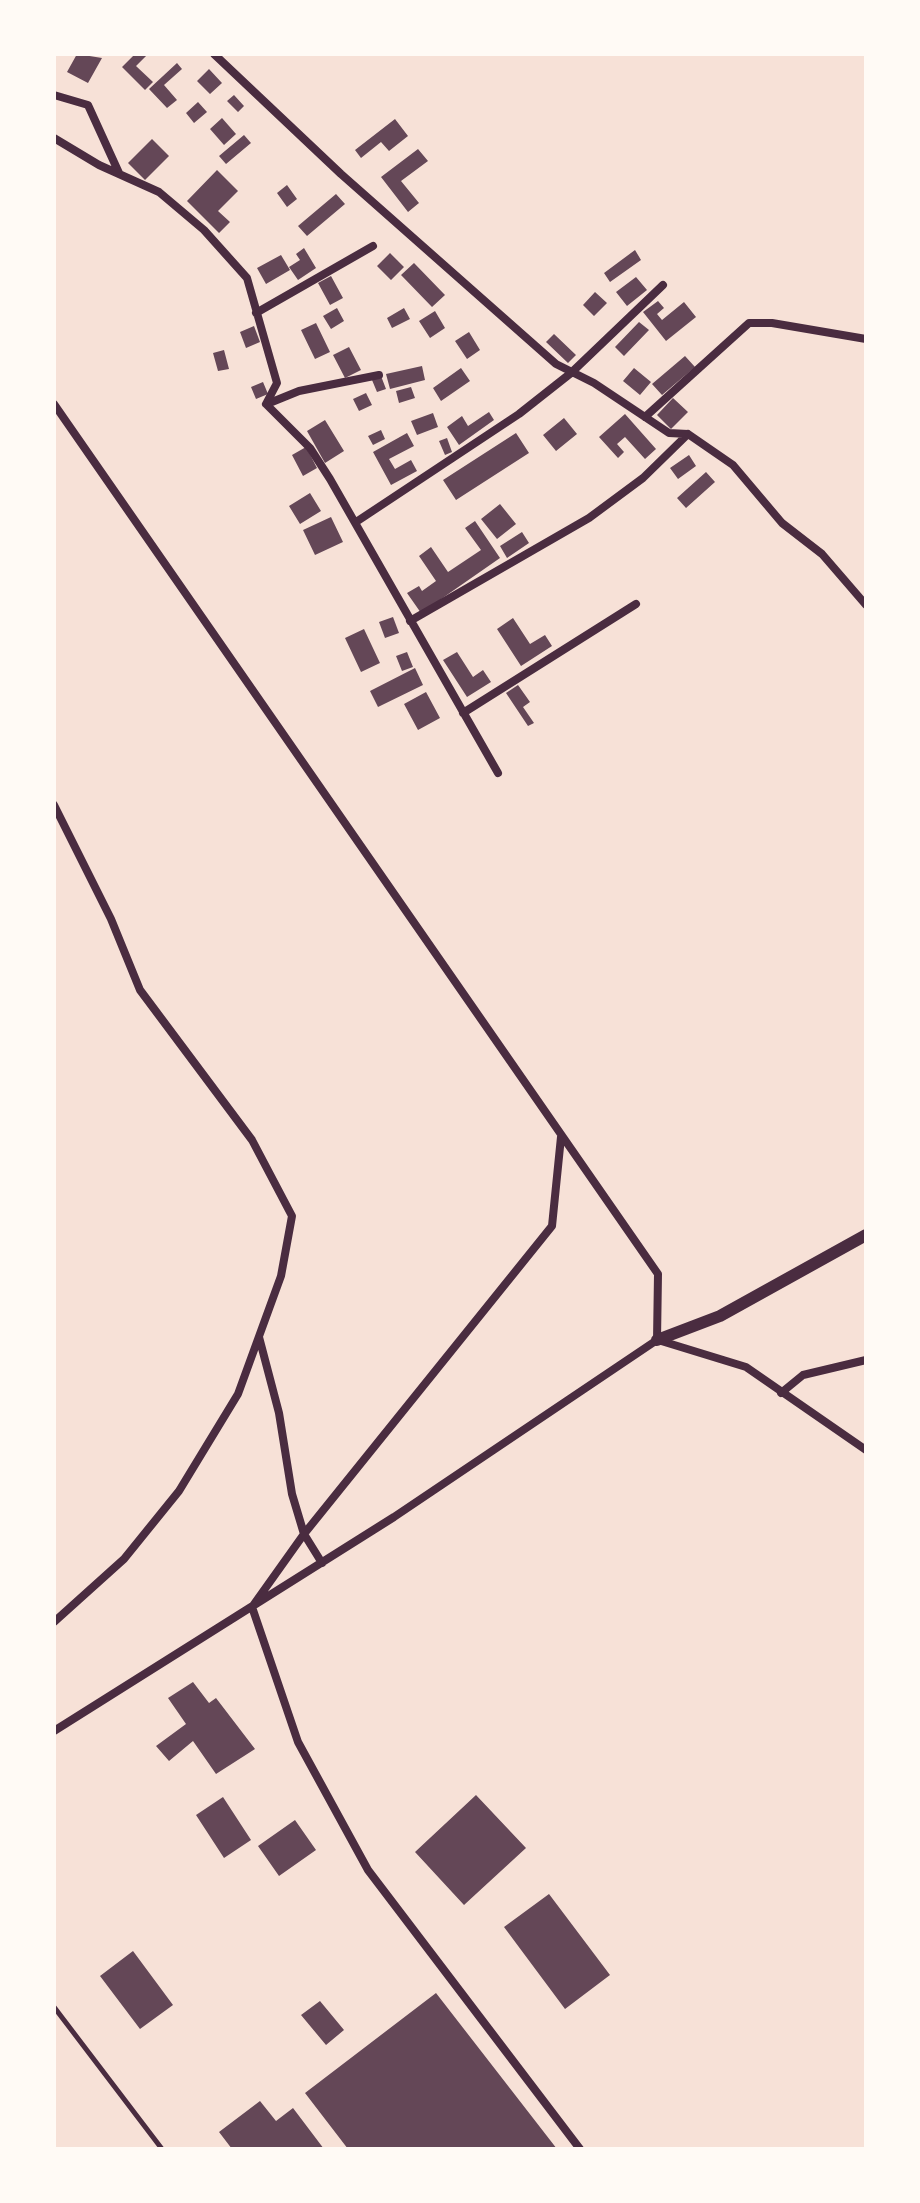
<!DOCTYPE html>
<html>
<head>
<meta charset="utf-8">
<style>
	body { margin:0 }
	#map { position:relative; width:920px; height:2203px; overflow:hidden; background:#f7e1d7; font-family:"Public Sans",sans-serif }
	canvas { display:block }
	.frame { position:absolute; inset:0; border:56px solid #fffaf5; pointer-events:none }
</style>
</head>
<body>
<div id="map">
<canvas width="920" height="2203"></canvas>
<div class="frame"></div>
</div>
<script>
const context = document.querySelector('canvas').getContext('2d');
context.lineJoin = 'round';
function paint(path, color) {
  context.fillStyle = color;
  context.fill(path, 'evenodd');
}
function toPath(rows) {
  const path = new Path2D();
  for (const r of rows) {
    path.moveTo(r[0], r[1]);
    for (let i = 2; i < r.length; i += 2) path.lineTo(r[i], r[i + 1]);
  }
  return path;
}
function stroke(path, color, width, dash) {
  context.strokeStyle = color;
  context.lineWidth = width;
  context.lineCap = dash ? 'butt' : 'round';
  context.setLineDash(dash || []);
  context.stroke(path);
}
paint(toPath([
	[77,54,102,58,88,83,67,72],
	[135,54,148,54,136,66,153,82,145,90,122,67],
	[177,63,182,69,164,85,177,100,167,108,149,89],
	[209,69,222,83,210,94,197,81],
	[234,95,244,106,238,112,227,101],
	[198,102,207,112,194,123,186,113],
	[222,118,236,134,224,145,210,129],
	[395,119,408,136,389,151,381,142,361,158,355,150],
	[244,135,251,143,226,164,219,156],
	[152,139,169,156,145,180,128,163],
	[418,149,428,161,401,181,419,203,408,212,381,177],
	[217,170,238,191,218,211,230,222,219,233,187,201],
	[287,185,297,199,287,207,277,193],
	[336,194,345,204,307,236,298,226],
	[304,248,316,268,298,280,289,267,300,260,296,254],
	[635,250,641,260,610,282,604,273],
	[390,253,404,267,391,280,377,266],
	[281,255,290,270,266,284,257,268],
	[414,263,445,295,432,307,401,275],
	[331,276,343,298,330,305,318,283],
	[636,277,647,290,627,306,616,292],
	[595,292,607,303,594,316,583,305],
	[658,301,664,308,657,314,662,320,684,302,696,317,666,341,643,312],
	[337,308,344,321,331,329,323,316],
	[404,308,410,319,392,328,387,318],
	[435,311,445,328,430,338,419,321],
	[639,322,649,330,624,356,615,347],
	[316,323,330,352,315,359,301,330],
	[254,326,260,342,246,348,240,332],
	[469,332,480,350,467,359,455,341],
	[554,334,576,355,568,363,546,342],
	[349,347,361,370,345,378,333,355],
	[224,350,229,369,218,371,213,353],
	[685,356,695,367,662,395,652,384],
	[422,366,425,380,390,389,386,374],
	[461,368,470,381,441,401,433,388],
	[634,368,651,382,640,395,623,381],
	[381,376,386,389,377,392,372,380],
	[263,382,268,394,256,399,251,387],
	[411,387,415,398,399,403,396,391],
	[366,393,372,405,359,411,353,399],
	[673,398,688,412,671,429,657,415],
	[489,412,494,420,459,445,447,427,462,416,468,426],
	[433,413,438,427,417,435,411,421],
	[625,414,656,449,645,459,625,437,617,444,624,452,618,458,599,437],
	[564,418,577,434,556,451,543,435],
	[325,420,344,451,325,463,307,431],
	[381,430,385,439,373,445,368,436],
	[407,433,414,446,389,459,395,469,411,460,417,471,391,485,373,452],
	[516,433,529,453,456,500,443,480],
	[447,438,452,452,445,455,439,441],
	[306,447,317,468,303,476,292,455],
	[689,455,696,466,678,479,670,468],
	[706,472,715,482,686,508,677,498],
	[310,493,321,511,300,524,289,506],
	[500,504,516,524,497,539,481,519],
	[331,517,343,542,315,555,303,530],
	[475,521,500,558,421,613,407,593,419,586,422,591,436,581,419,556,431,547,448,572,481,550,465,528],
	[522,532,529,543,507,558,500,546],
	[393,617,399,633,385,638,379,622],
	[513,618,530,644,545,635,552,646,521,666,497,629],
	[364,629,380,663,361,672,345,638],
	[407,652,413,667,402,671,396,656],
	[457,652,473,677,483,670,491,682,467,697,443,660],
	[415,668,423,685,378,707,370,691],
	[518,685,530,702,523,707,534,723,528,726,506,693],
	[426,692,440,718,418,730,404,704],
	[193,1682,209,1703,216,1698,255,1749,216,1774,193,1741,169,1761,156,1746,186,1724,168,1698],
	[476,1795,526,1848,464,1905,415,1852],
	[223,1797,251,1840,224,1858,196,1815],
	[295,1820,316,1850,279,1876,258,1846],
	[549,1894,610,1975,565,2009,504,1927],
	[133,1951,173,2005,140,2029,100,1976],
	[436,1993,557,2149,348,2149,305,2093],
	[320,2001,344,2030,326,2045,301,2015],
	[260,2101,276,2121,293,2108,324,2149,232,2149,219,2132]
]), '#644757');
stroke(toPath([
	[54,2007,162,2149]
]), '#4a2c40', 5);
stroke(toPath([
	[214,54,341,174,556,364,594,383,669,433,688,434,733,465,782,523,822,554,866,605],
	[54,95,88,105,119,173],
	[54,138,99,165,159,192,204,230,247,278,277,383,266,404],
	[256,313,373,246],
	[54,404,658,1274,657,1340,394,1517,54,1731],
	[266,404,310,448,330,479,498,773],
	[267,404,299,391,379,375],
	[645,417,749,323,772,323,866,339],
	[356,522,519,414,571,373,663,285],
	[410,621,589,518,643,478,688,434],
	[463,713,636,604],
	[54,805,111,919,140,990,252,1140,292,1216,281,1276,238,1394,179,1491,124,1559,54,1622],
	[561,1137,552,1226,304,1534,252,1607,298,1742,368,1870,580,2149],
	[259,1337,279,1413,292,1494,304,1534,322,1563],
	[658,1340,746,1367,866,1450],
	[781,1393,803,1375,866,1360]
]), '#4a2c40', 8);
stroke(toPath([
	[657,1340,720,1316,866,1235]
]), '#4a2c40', 12);
</script>
</body>
</html>
